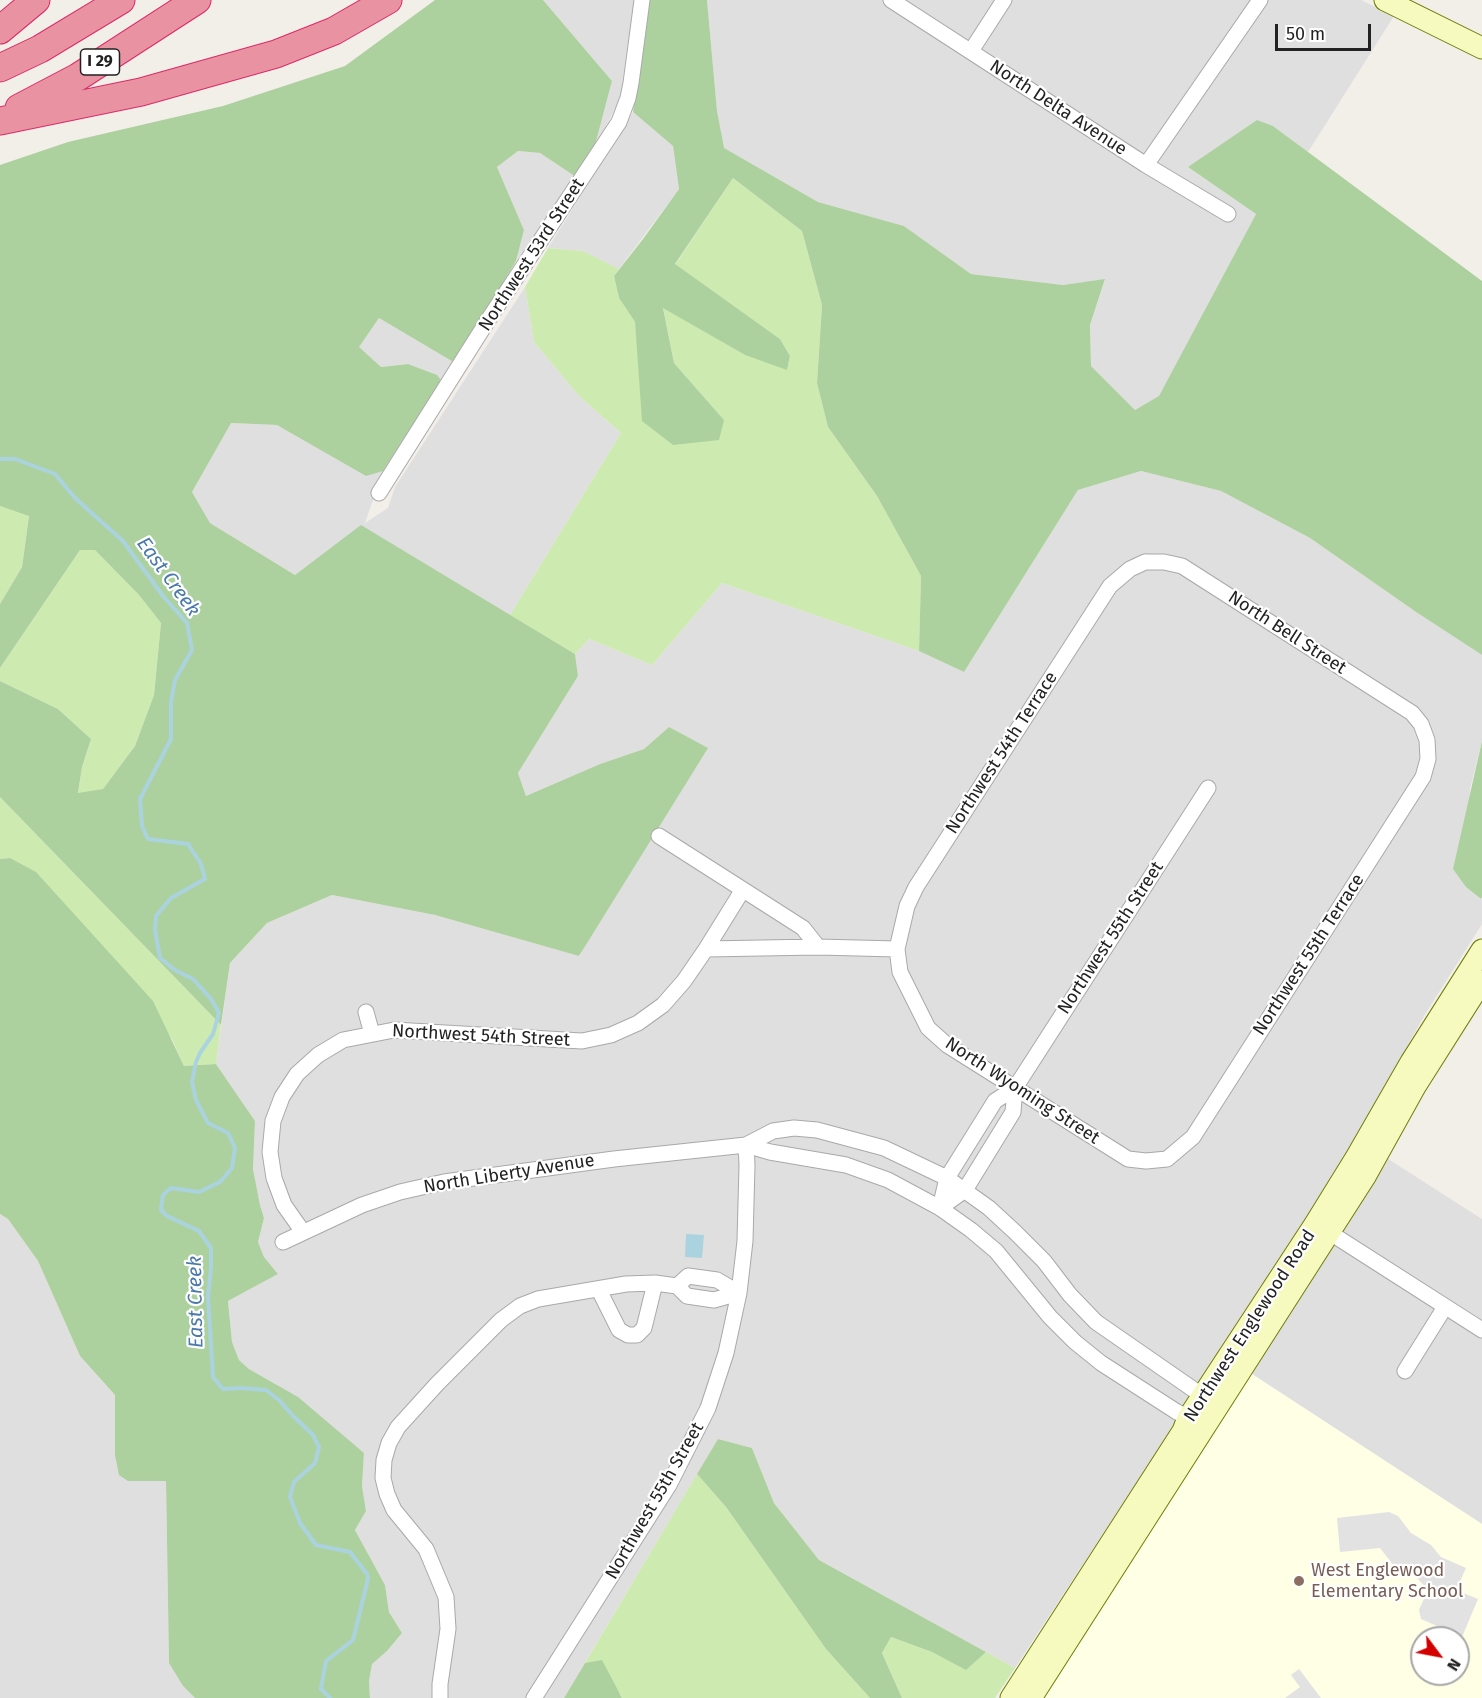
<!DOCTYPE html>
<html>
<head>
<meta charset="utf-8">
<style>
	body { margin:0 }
	#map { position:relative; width:1482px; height:1698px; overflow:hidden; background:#f2efe9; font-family:"Fira Sans",sans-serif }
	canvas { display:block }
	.north { position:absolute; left:1410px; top:1626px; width:60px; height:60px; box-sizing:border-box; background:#fff; border:2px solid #a7a7a7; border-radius:50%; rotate:122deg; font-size:16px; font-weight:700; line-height:24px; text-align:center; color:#222 }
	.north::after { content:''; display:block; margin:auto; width:21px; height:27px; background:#d40000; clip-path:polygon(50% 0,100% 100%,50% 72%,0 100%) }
	.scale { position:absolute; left:1275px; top:24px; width:96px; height:27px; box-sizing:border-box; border:3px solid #222; border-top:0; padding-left:8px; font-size:18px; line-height:21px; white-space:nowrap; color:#222; -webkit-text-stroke:4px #fff; paint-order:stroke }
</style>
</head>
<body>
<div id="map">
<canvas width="1482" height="1698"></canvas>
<div class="north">N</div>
<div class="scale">50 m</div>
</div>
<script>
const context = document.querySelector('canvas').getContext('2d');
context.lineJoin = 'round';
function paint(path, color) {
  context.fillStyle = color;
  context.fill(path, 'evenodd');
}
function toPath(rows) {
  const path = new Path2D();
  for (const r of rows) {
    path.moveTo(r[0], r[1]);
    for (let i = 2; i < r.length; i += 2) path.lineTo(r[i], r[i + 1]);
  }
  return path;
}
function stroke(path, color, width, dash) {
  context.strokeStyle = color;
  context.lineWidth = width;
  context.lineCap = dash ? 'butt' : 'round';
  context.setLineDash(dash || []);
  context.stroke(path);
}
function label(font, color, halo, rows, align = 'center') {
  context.font = font + ' "Fira Sans",sans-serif';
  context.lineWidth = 4.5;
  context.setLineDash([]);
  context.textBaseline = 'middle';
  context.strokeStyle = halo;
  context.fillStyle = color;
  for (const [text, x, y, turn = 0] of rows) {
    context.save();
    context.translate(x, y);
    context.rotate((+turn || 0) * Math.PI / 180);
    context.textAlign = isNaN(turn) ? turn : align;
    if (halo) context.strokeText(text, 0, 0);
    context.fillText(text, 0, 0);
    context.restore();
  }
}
paint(toPath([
	[543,0,634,0,620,99,594,149,612,81],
	[707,0,1361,0,1394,16,1308,152,1273,126,1188,167,1256,214,1159,397,1135,410,1091,366,1090,325,1105,280,1063,285,971,274,904,226,818,202,723,148,717,111],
	[633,112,673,146,679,189,619,269,583,251,548,248],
	[518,151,540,153,576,177,516,261,524,230,497,167],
	[525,287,534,342,579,396,621,433,510,615,362,526,295,575,210,523,192,492,230,423,277,425,383,471,365,523,388,508,395,487],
	[379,318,455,363,441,380,436,375,408,364,381,367,358,348],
	[1141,471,1221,491,1310,538,1416,612,1482,655,1482,741,1470,789,1466,887,1482,900,1482,924,1424,1016,1327,1191,1015,1668,819,1560,774,1503,752,1448,718,1439,564,1698,370,1698,369,1681,372,1663,387,1651,402,1633,389,1612,385,1585,355,1530,366,1511,362,1486,364,1453,274,1383,249,1369,239,1360,232,1342,228,1301,278,1274,264,1257,258,1242,264,1218,260,1205,253,1169,255,1121,216,1064,230,963,267,923,332,895,435,915,580,956,669,727,644,749,600,764,526,796,518,773,578,676,575,654,589,639,652,665,722,583,919,651,964,672,1078,490],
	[1385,1157,1482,1219,1482,1524,1252,1374],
	[0,1214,8,1219,38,1261,80,1356,115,1395,129,1481,166,1481,169,1662,183,1686,195,1698,0,1698]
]), '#e0dfdf');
paint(toPath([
	[1252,1374,1482,1524,1482,1698,1038,1698],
	[1422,1638,1458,1638,1458,1674,1422,1674]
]), '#ffffe5');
paint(toPath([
	[733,178,802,231,822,305,817,383,828,427,877,496,921,576,919,651,722,583,652,665,589,639,575,654,510,615,621,433,579,396,534,342,525,287,548,248,583,251,619,269,614,276,619,298,635,322,639,361,724,420,674,363,663,307,745,355,787,369,790,356,780,339,675,265],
	[0,506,29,515,22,567,0,604],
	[80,550,95,550,139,595,161,623,154,695,135,746,103,789,78,794,82,767,91,739,58,709,0,681,0,668],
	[0,797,221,1025,216,1064,184,1066,172,1039,10,858,0,859],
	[697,1474,726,1507,826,1649,870,1698,622,1698,621,1695,585,1663],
	[891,1637,932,1652,966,1669,986,1652,1015,1668,995,1698,902,1698,882,1653]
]), '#cdebb0');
paint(toPath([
	[435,0,543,0,612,81,594,149,576,177,540,153,518,151,497,167,524,230,516,261,455,363,379,318,359,347,381,367,408,364,437,375,441,380,383,471,366,476,277,425,231,423,192,492,210,523,295,575,361,525,575,654,578,676,518,773,526,796,600,764,644,749,669,727,708,748,579,956,435,915,332,895,267,923,230,963,221,1025,0,797,0,681,58,709,91,739,82,767,78,793,103,789,135,746,154,695,161,623,139,595,95,550,80,550,0,668,0,604,22,567,29,516,0,506,0,165,68,142,223,106,345,66],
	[649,0,707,0,717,111,724,148,818,202,904,226,971,274,1063,285,1105,279,1090,325,1091,366,1135,410,1159,396,1256,214,1188,167,1257,120,1273,126,1482,281,1482,655,1416,612,1310,538,1221,491,1141,471,1078,490,964,672,919,651,921,576,877,496,828,427,817,383,822,305,802,231,733,178,675,264,780,339,790,356,787,370,745,355,663,308,674,363,724,420,719,440,673,445,642,421,635,322,619,298,614,276,643,239,679,189,673,146,633,112],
	[1482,741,1482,897,1481,899,1466,887,1453,869],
	[10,858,36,872,153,1001,184,1066,216,1064,255,1121,253,1169,260,1205,264,1218,258,1242,264,1257,278,1274,228,1301,232,1342,239,1360,249,1369,298,1397,364,1453,362,1486,366,1511,355,1530,385,1585,389,1612,402,1633,387,1651,372,1664,369,1681,370,1698,195,1698,183,1686,169,1663,166,1481,128,1481,119,1475,115,1455,115,1395,80,1356,38,1261,8,1219,0,1214,0,859],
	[718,1439,752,1448,774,1503,819,1560,986,1652,966,1670,932,1652,891,1637,882,1653,902,1698,870,1698,826,1649,726,1507,697,1474],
	[602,1660,622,1698,564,1698,585,1663]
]), '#add19e');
paint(toPath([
	[1389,1512,1398,1516,1411,1533,1431,1545,1441,1557,1466,1568,1456,1590,1478,1599,1462,1637,1421,1619,1419,1610,1428,1590,1410,1570,1402,1576,1380,1548,1340,1552,1337,1518],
	[1299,1669,1321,1698,1285,1698,1300,1687,1291,1675]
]), '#e2e2e2');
paint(toPath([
	[686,1234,704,1235,702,1258,685,1257]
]), '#aad3df');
stroke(toPath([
	[0,459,15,459,55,474,75,498,123,541,163,596,187,623,192,650,175,680,171,702,171,739,140,799,142,826,148,839,188,844,201,864,205,879,171,898,156,916,155,930,160,958,175,970,193,979,211,999,219,1013,213,1034,200,1053,196,1062,192,1082,196,1100,208,1123,228,1133,235,1148,232,1168,220,1182,199,1192,171,1188,163,1195,161,1210,167,1216,199,1231,211,1248,211,1268,208,1296,213,1377,223,1389,241,1388,266,1390,279,1400,293,1416,313,1435,319,1447,315,1463,294,1482,290,1497,300,1523,316,1545,350,1552,367,1574,368,1579,353,1640,326,1661,321,1689,330,1698]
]), '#aad3df', 4);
const minor = toPath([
	[891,0,1146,165,1228,214],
	[971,51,1004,0],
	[1146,165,1260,0],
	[379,493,490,317,619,122,628,98,631,83,642,0],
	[1145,562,1164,562,1182,566,1412,713,1421,724,1427,740,1428,759,1423,777,1193,1137,1167,1159,1146,1161,1128,1159,947,1045,928,1028,900,972,897,949,907,906,916,887,1110,586,1130,569,1145,562],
	[659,836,803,928,818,947],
	[706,949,742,891],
	[366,1012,372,1034],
	[746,1145,773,1131,794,1128,817,1130,884,1148,947,1178,989,1208,1015,1232,1044,1261,1070,1295,1096,1322,1210,1401],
	[940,1208,947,1178,995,1101,1015,1088,1208,788],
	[940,1208,965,1190,1013,1112,1015,1088],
	[1321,1227,1482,1330],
	[303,1232,284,1205,274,1178,270,1152,273,1121,282,1097,297,1074,318,1055,343,1040,394,1030,582,1041,611,1035,638,1023,663,1005,684,981,706,949,818,947,897,949],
	[283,1242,362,1205,400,1192,444,1182,614,1159,746,1145,770,1152,846,1165,888,1180,940,1208,971,1230,996,1251,1050,1317,1075,1342,1101,1363,1177,1412,1195,1421],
	[677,1286,688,1276,717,1280,739,1293],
	[599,1290,619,1330,628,1335,637,1335,644,1328,655,1283],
	[1405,1371,1445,1307],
	[440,1698,440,1684,448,1629,446,1597,426,1549,394,1510,387,1494,383,1478,384,1460,389,1443,398,1427,437,1384,501,1320,520,1306,538,1299,626,1284,655,1283,677,1286,687,1296,714,1300,739,1293],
	[534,1698,669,1485,708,1408,726,1353,739,1293,745,1241,747,1165,746,1145]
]);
const secondary = toPath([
	[1385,0,1482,48],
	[1011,1698,1183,1431,1188,1418,1315,1224,1357,1156,1411,1062,1482,950],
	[1031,1698,1366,1175,1416,1085,1482,981]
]);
const motorway = toPath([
	[0,30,36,0],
	[0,68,40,49,121,0],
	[19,108,78,77,197,0],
	[0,121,141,92,276,54,334,31,388,0]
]);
stroke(minor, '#a9a9a9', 17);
stroke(secondary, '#707d05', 23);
stroke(motorway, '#dc2a67', 29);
stroke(minor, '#fff', 15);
stroke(secondary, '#f7fabf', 21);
stroke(motorway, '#e892a2', 27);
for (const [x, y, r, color] of [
	[1299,1581,6,"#8d6e63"]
]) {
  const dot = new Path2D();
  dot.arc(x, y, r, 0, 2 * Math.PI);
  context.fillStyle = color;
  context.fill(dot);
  stroke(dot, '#fff', 2);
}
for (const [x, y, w] of [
	[100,62,39]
]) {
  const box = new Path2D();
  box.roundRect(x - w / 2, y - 13, w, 26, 4.5);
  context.fillStyle = '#fff';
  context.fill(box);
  stroke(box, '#222', 1.5);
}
label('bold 16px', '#222', null, [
	["I 29",100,62]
]);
label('18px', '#222', '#fff', [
	["North Delta Avenue",1058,108,33],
	["Northwest 53rd Street",532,255,-57],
	["North Bell Street",1287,633,33],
	["Northwest 54th Terrace",1002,753,-57],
	["Northwest 55th Street",1111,938,-57],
	["Northwest 55th Terrace",1309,955,-57],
	["Northwest 54th Street",481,1036,3],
	["North Wyoming Street",1022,1091,33],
	["North Liberty Avenue",509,1174,-9],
	["Northwest Englewood Road",1250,1326,-57],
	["Northwest 55th Street",655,1501,-60]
]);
label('18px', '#785e54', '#fff', [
	["West Englewood",1311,1571],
	["Elementary School",1311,1592]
], 'left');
label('italic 20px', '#4a7aab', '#fff', [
	["East Creek",168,577,54],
	["East Creek",196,1302,-91]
]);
</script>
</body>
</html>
